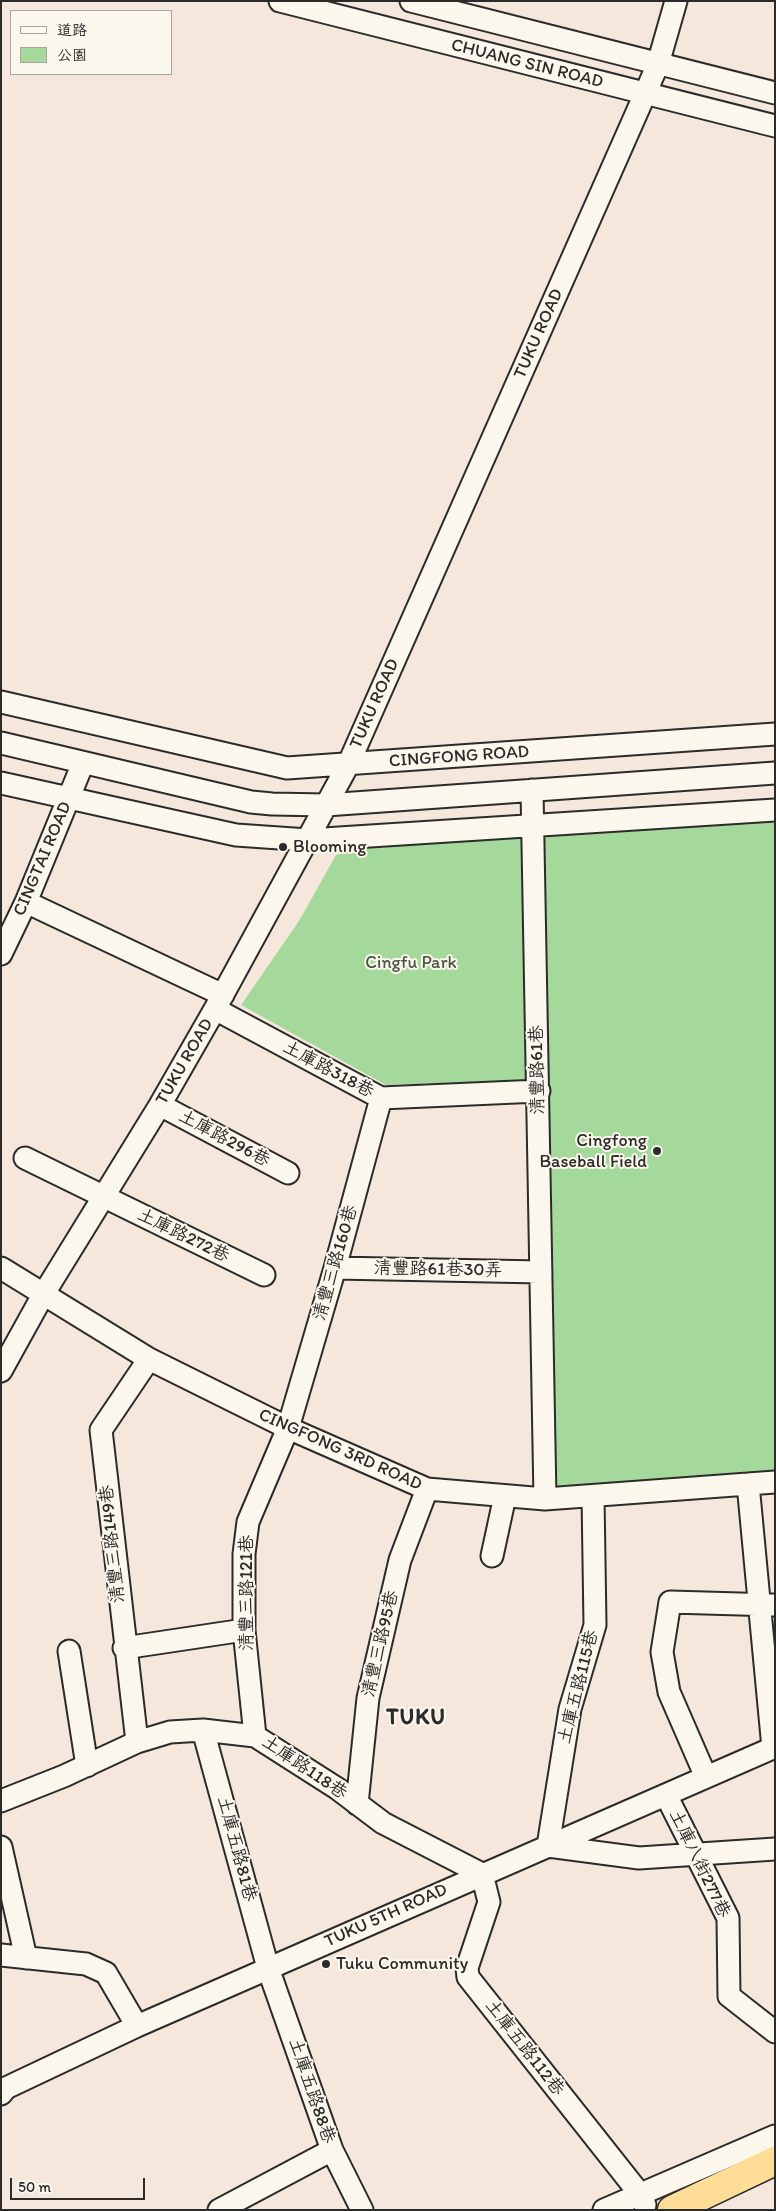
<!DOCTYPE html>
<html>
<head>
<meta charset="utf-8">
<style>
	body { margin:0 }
	#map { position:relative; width:776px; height:2211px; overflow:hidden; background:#f6e7dd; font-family:Itim,"LXGW WenKai TC",sans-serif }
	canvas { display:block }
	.frame { position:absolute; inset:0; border:2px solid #2b2b2b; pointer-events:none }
	.legend { position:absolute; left:10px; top:10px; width:162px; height:65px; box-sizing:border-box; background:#fbf7ec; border:1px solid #a8a59f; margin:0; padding:6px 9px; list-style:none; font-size:15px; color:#2b2b2b }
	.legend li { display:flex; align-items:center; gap:10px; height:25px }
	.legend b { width:25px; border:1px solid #a8a59f }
	.scale { position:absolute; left:10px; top:2178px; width:135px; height:22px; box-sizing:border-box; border:2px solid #2b2b2b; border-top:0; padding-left:6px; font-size:15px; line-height:18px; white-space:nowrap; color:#2b2b2b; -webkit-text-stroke:4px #fbf7ec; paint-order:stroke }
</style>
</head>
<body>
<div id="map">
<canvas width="776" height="2211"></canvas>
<div class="frame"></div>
<ul class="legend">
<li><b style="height:6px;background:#fbf7ec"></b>道路</li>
<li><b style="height:14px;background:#a5d99b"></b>公園</li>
</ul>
<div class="scale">50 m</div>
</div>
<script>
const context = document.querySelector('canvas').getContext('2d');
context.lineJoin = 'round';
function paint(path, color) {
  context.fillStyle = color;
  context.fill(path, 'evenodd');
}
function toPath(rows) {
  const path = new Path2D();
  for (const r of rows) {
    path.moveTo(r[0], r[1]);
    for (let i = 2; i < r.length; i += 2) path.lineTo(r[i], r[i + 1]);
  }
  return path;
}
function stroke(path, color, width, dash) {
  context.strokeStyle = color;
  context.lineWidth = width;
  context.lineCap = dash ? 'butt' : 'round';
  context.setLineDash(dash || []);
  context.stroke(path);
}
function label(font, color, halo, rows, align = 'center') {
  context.font = font + ' Itim,"LXGW WenKai TC",sans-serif';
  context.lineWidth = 4;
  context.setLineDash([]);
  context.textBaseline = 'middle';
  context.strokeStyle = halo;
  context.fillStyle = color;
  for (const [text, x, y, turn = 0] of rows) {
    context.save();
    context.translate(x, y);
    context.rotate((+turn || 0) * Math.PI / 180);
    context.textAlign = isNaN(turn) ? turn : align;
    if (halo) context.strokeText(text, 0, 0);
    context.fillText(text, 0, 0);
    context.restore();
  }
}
paint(toPath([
	[775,815,775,1479,545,1499,528,1080,386,1085,241,1005,299,921,336,855,358,848,381,848,533,824]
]), '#a5d99b');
const minor = toPath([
	[280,1,775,126],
	[411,1,775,93],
	[1,702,287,768,775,734],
	[1,743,251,802,272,804,326,805,775,773],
	[1,783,236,835,308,840,775,810],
	[532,790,545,1499],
	[26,902,223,995],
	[1,954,26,902,83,763],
	[215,1009,381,1098,539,1091],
	[160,1105,288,1173],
	[25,1158,264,1275],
	[1,1268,149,1359,288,1428,427,1489,545,1499,775,1482],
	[335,1268,541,1272],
	[1,1371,43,1295,160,1105,215,1009,348,765,645,94,658,64,676,1],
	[748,1484,773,1748],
	[492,1556,505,1496],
	[124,1648,244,1630],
	[69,1651,87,1766],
	[203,1730,268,1968,332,2150,362,2210],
	[255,1736,244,1630,244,1554,248,1522,288,1428,335,1268,381,1098],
	[137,1742,101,1430,149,1359],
	[706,1777,669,1692,662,1652,670,1602,775,1605],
	[666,1795,728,1918,729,1996,775,2032],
	[1,1801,64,1776,137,1742,170,1732,203,1730,255,1736,338,1789,383,1823,482,1874],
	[357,1804,368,1698,400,1560,427,1489],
	[548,1846,570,1709,595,1625,593,1496],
	[548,1846,639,1858,775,1849],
	[1,1847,26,1958],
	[482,1874,489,1902,467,1968,468,1977,639,2193,645,2205],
	[1,1955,86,1964,106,1973,137,2026],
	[1,2094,6,2088,137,2026,775,1747],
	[219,2210,332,2150],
	[604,2210,775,2136]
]);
const highway = toPath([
	[672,2210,775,2161]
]);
stroke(minor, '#2b2b2b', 25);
stroke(highway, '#2b2b2b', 31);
stroke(minor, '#fbf7ec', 21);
stroke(highway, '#ffdd96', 28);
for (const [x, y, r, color] of [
	[283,847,5,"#2b2b2b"],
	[657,1151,5,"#2b2b2b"],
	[326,1964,5,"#2b2b2b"]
]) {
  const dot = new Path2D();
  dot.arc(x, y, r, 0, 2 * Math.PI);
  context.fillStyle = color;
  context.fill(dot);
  stroke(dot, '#fbf7ec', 2);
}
label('18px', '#2b2b2b', '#fbf7ec', [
	["CHUANG SIN ROAD",527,64,14],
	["TUKU ROAD",539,334,-66],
	["TUKU ROAD",375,704,-66],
	["CINGFONG ROAD",459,757,-4],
	["CINGTAI ROAD",43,859,-67],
	["TUKU ROAD",185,1062,-60],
	["土庫路318巷",328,1070,28],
	["清豐路61巷",538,1070,-91],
	["土庫路296巷",224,1139,28],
	["土庫路272巷",183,1236,26],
	["清豐三路160巷",336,1263,-74],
	["清豐路61巷30弄",438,1270,1],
	["CINGFONG 3RD ROAD",340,1450,24],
	["清豐三路149巷",113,1544,-96],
	["清豐三路121巷",247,1593,-90],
	["清豐三路95巷",381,1644,-77],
	["土庫五路115巷",579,1687,-76],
	["土庫路118巷",304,1768,34],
	["土庫五路81巷",236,1849,75],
	["土庫八街277巷",699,1864,64],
	["TUKU 5TH ROAD",386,1916,-24],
	["土庫五路112巷",524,2048,52],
	["土庫五路88巷",311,2091,71]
]);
label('18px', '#2b2b2b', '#fbf7ec', [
	["Blooming",293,847],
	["Cingfong",647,1141,"right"],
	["Baseball Field",647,1162,"right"],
	["Tuku Community",336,1964]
], 'left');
label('18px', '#4a5647', '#fbf7ec', [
	["Cingfu Park",411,963]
]);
context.letterSpacing = '1px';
label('bold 22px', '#2b2b2b', '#fbf7ec', [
	["TUKU",416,1718]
]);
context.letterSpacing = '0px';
</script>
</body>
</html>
